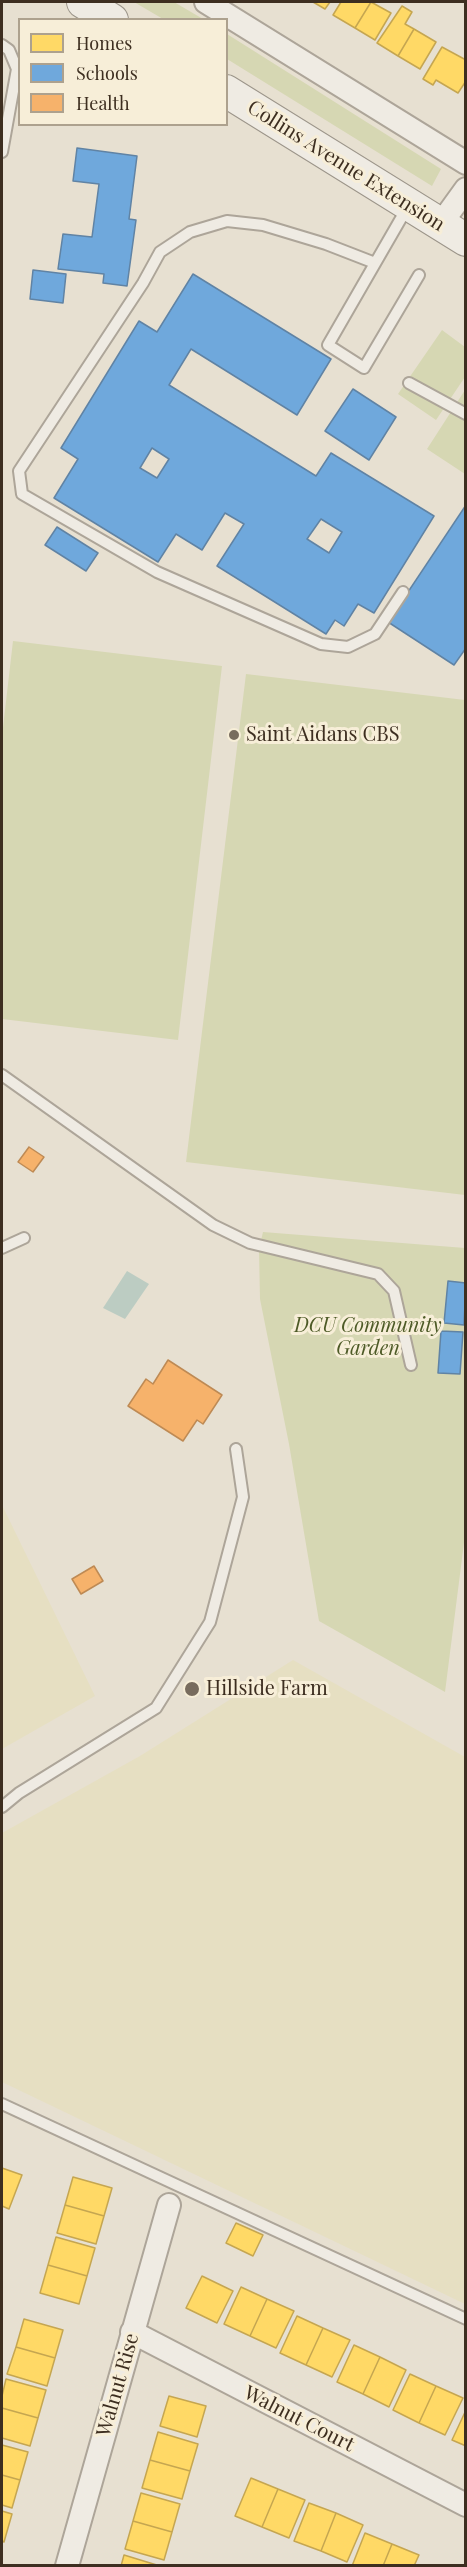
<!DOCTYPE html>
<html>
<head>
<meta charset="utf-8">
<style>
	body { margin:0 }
	#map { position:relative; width:467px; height:2567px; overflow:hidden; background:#e7e0d1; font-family:"Playfair Display",serif }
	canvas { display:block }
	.frame { position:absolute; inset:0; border:3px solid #3d2e20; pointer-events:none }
	.legend { position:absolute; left:18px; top:18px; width:210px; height:108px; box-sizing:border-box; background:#f7eed8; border:2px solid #ada18e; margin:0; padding:8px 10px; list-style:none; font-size:18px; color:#3d2e20 }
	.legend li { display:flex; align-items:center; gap:12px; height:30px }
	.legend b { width:30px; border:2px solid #ada18e }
</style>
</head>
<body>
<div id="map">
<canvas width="467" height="2567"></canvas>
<div class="frame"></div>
<ul class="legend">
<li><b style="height:16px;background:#ffd966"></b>Homes</li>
<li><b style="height:16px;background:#6fa8dc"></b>Schools</li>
<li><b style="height:16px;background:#f6b26b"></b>Health</li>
</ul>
</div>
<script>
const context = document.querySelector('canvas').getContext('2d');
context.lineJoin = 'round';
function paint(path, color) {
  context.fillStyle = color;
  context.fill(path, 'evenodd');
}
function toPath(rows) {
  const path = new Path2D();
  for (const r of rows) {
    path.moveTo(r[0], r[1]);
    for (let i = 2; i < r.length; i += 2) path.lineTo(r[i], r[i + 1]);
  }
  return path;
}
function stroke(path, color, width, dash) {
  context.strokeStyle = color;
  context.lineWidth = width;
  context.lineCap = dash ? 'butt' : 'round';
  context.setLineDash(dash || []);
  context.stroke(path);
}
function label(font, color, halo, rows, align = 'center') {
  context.font = font + ' "Playfair Display",serif';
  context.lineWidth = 6;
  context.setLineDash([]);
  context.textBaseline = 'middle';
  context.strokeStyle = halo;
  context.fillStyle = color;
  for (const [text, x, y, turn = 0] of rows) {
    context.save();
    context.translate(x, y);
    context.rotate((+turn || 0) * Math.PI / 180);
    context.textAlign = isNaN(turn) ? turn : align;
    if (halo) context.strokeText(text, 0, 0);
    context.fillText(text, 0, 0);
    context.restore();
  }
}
paint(toPath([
	[2,1505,95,1696,2,1749],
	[293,1660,465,1757,465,2304,2,2082,2,1833,140,1756]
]), '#e6dfc2');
paint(toPath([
	[134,2,174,2,203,19,163,19],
	[227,34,441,169,432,186,227,59],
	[442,330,465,347,465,377,436,420,398,394],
	[465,390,465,474,427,449],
	[13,641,222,666,178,1040,2,1019,2,736],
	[246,674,465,700,465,1195,186,1162],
	[263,1232,465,1248,466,1527,445,1692,319,1621,289,1444,260,1299,259,1249]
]), '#d6d7b3');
paint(toPath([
	[127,1271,149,1284,125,1319,103,1308]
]), '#bcccc2');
const homes = toPath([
	[313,2,330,2,325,9,313,2],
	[341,2,371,2,355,28,333,15,341,2],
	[371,2,391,13,375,40,355,28,371,2],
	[402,6,412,12,405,24,414,29,398,56,377,43,402,6],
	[414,29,436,42,420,69,398,56,414,29],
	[442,47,466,60,466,81,458,93,436,80,433,85,423,79,442,47],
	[2,2168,22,2175,9,2209,2,2206,2,2168],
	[73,2177,112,2188,104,2216,65,2205,73,2177],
	[65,2205,104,2216,96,2244,57,2233,65,2205],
	[236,2223,263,2235,253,2256,226,2243,236,2223],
	[56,2237,95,2248,87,2276,48,2265,56,2237],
	[48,2265,87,2276,79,2304,40,2293,48,2265],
	[202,2276,233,2291,217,2323,186,2308,202,2276],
	[241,2287,267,2299,250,2336,224,2324,241,2287],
	[267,2299,294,2311,276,2348,250,2336,267,2299],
	[297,2316,323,2328,306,2365,280,2353,297,2316],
	[24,2319,63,2330,55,2358,16,2347,24,2319],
	[323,2328,350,2340,332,2377,306,2365,323,2328],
	[354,2345,380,2357,363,2394,337,2382,354,2345],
	[16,2347,55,2358,47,2386,7,2374,16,2347],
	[380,2357,406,2370,389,2407,363,2394,380,2357],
	[410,2374,436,2386,419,2423,393,2410,410,2374],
	[6,2379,46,2390,38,2418,2,2408,2,2396,6,2379],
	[436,2386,463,2398,445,2435,419,2423,436,2386],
	[169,2396,206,2406,197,2437,160,2426,169,2396],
	[2,2408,38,2418,30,2446,2,2438,2,2408],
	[466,2410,466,2446,452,2440,466,2410],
	[158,2432,198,2444,190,2471,150,2460,158,2432],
	[2,2445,28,2452,20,2480,2,2475,2,2445],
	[150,2460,190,2471,182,2499,142,2488,150,2460],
	[2,2475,20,2480,12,2508,2,2505,2,2475],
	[251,2478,278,2489,262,2527,235,2516,251,2478],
	[278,2489,305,2500,289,2538,262,2527,278,2489],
	[141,2493,180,2504,172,2532,133,2521,141,2493],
	[309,2503,336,2513,321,2551,294,2541,309,2503],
	[2,2511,12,2514,4,2542,2,2541,2,2511],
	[336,2513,363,2525,347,2562,321,2551,336,2513],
	[133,2521,172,2532,164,2560,125,2549,133,2521],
	[365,2533,392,2544,383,2566,352,2566,365,2533],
	[392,2544,419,2555,414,2566,383,2566,392,2544],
	[124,2555,160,2566,121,2566,124,2555]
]);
paint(homes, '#ffd966');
stroke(homes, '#c5a651', 1.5);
const schools = toPath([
	[77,148,137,156,129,219,136,220,127,286,103,283,104,274,58,269,63,234,92,237,99,184,73,181,77,148],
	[33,270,66,274,63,303,30,299,33,270],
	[193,274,331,359,297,415,191,349,169,385,316,476,331,453,434,516,374,613,358,604,344,626,335,620,326,634,217,566,244,524,225,513,202,550,176,534,158,562,54,498,78,459,61,448,139,321,157,332,193,274],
	[152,448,169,459,157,478,140,468,152,448],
	[321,519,342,532,329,553,307,539,321,519],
	[353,389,396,417,369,460,325,431,353,389],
	[466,505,466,648,454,665,388,622,466,505],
	[57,527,98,553,86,571,45,545,57,527],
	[448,1281,466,1283,464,1325,444,1323,448,1281],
	[441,1331,463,1332,460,1374,438,1373,441,1331]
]);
paint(schools, '#6fa8dc');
stroke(schools, '#6083a4', 1.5);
const health = toPath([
	[29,1147,44,1157,33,1172,18,1162,29,1147],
	[168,1360,222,1395,203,1424,197,1420,183,1441,128,1406,146,1379,153,1384,168,1360],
	[94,1566,103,1581,81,1594,72,1579,94,1566]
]);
paint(health, '#f6b26b');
stroke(health, '#be8a54', 1.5);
const lane = toPath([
	[2,45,9,50,17,69,2,152],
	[407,208,328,345,364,368,419,275],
	[375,263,326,244,263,225,227,221,190,232,160,252,143,283,19,471,22,494,157,572,321,644,348,647,375,634,403,592],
	[409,383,466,414],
	[2,1075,213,1225,250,1243,378,1274,394,1291,411,1365],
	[2,1248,24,1238],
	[2,1807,19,1793,156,1708,210,1622,243,1497,236,1449],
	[2,2104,466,2319]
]);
const street = toPath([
	[206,2,466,163],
	[440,225,466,189],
	[132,2332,466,2505],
	[67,2566,169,2205]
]);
const secondary = toPath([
	[83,2,112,20],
	[226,91,466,240]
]);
stroke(lane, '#ada599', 14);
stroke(street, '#ada599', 26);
stroke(secondary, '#9c958a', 34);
stroke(lane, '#efebe3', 10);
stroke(street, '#efebe3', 22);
stroke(secondary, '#efebe3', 32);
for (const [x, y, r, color] of [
	[234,735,6,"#786c5e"],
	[192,1689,8,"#786c5e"]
]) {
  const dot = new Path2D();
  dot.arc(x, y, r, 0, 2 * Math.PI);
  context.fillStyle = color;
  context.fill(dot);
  stroke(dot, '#f7eed8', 2);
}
label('20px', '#3d2e20', '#f7eed8', [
	["Collins Avenue Extension",346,166,32],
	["Walnut Rise",118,2385,-74],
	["Walnut Court",299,2419,27]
]);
label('20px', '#3d2e20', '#f7eed8', [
	["Saint Aidans CBS",246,735],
	["Hillside Farm",206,1689]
], 'left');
label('italic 20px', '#4d5a26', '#f7eed8', [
	["DCU Community",368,1326],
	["Garden",368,1349]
]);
</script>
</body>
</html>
